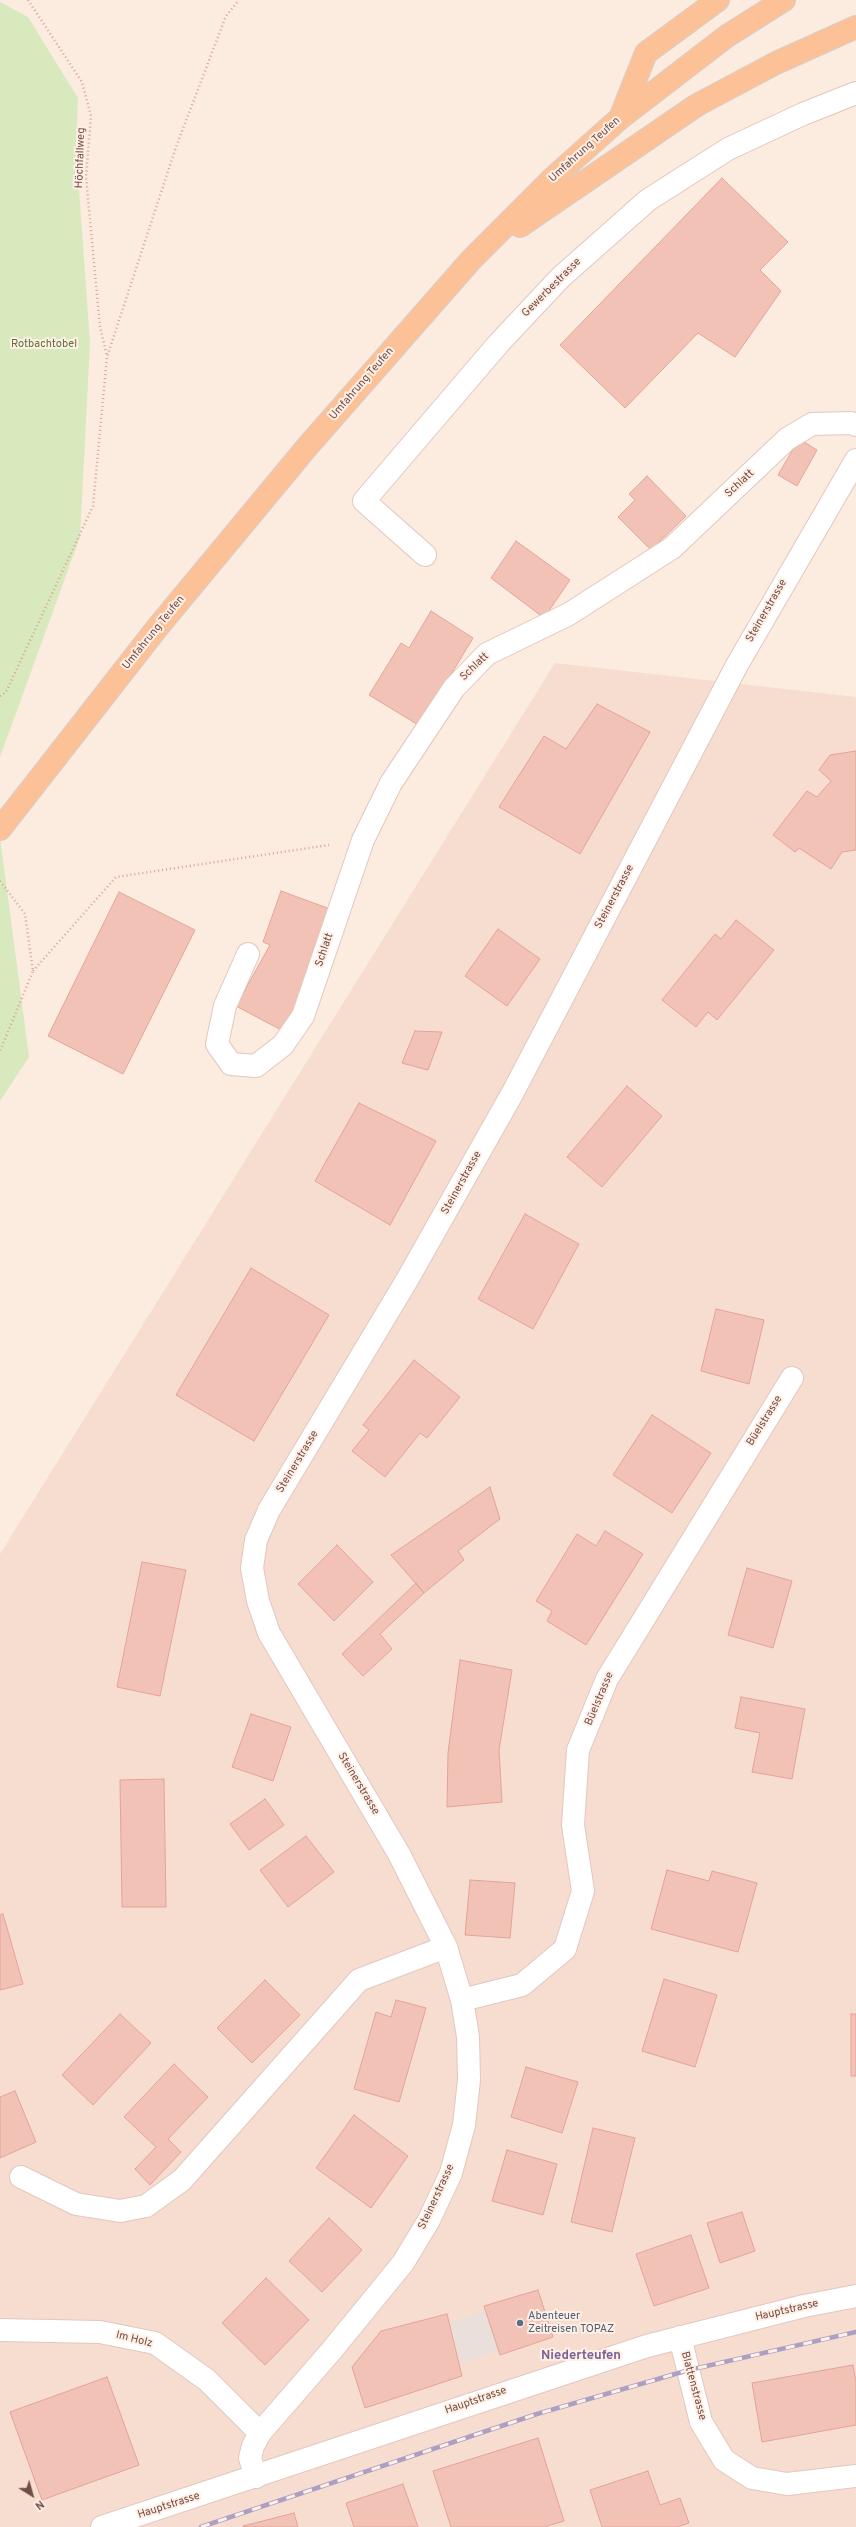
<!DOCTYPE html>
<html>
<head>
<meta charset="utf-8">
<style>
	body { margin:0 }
	#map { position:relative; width:856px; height:2527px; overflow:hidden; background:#fcebdf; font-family:Overpass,sans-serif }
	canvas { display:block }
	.north { position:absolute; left:12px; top:2475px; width:40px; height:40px; -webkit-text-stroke:3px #ffefe5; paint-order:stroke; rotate:143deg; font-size:11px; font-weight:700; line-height:16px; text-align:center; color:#724d47 }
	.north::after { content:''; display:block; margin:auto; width:14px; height:18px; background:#724d47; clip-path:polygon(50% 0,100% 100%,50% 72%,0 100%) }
</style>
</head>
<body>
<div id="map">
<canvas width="856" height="2527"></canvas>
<div class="north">N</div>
</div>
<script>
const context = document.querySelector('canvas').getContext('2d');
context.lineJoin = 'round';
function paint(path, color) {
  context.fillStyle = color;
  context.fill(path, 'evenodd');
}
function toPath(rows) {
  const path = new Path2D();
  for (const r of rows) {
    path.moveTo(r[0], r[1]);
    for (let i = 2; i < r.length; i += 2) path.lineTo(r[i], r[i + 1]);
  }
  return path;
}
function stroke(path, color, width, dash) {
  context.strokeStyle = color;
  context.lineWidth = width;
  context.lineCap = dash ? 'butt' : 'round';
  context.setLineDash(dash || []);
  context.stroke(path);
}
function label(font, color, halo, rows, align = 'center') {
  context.font = font + ' Overpass,sans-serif';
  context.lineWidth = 4;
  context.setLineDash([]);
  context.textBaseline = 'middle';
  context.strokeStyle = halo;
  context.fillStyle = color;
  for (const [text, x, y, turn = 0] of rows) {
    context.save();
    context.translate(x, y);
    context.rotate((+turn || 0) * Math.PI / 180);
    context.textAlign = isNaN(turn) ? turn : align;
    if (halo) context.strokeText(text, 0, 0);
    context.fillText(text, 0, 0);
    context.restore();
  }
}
paint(toPath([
	[555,663,856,697,856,2527,0,2527,0,1554]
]), '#f6ddd0');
paint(toPath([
	[486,2311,498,2350,459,2363,449,2322]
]), '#eadfdb');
paint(toPath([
	[0,2,28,17,78,98,76,147,90,343,80,537,0,757],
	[0,837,29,1057,0,1101]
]), '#d8e9be');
const building = toPath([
	[722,178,788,242,760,270,781,291,735,357,698,333,625,408,560,345,722,178],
	[799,439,817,450,797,486,778,475,799,439],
	[647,476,686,516,651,550,618,517,635,500,629,494,647,476],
	[516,541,570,580,544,618,491,578,516,541],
	[431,611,473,638,420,726,369,695,401,643,409,648,431,611],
	[597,704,650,732,580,854,499,807,544,736,566,749,597,704],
	[856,751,856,850,842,852,831,869,799,848,795,852,773,835,807,791,817,797,831,781,819,770,830,755,856,751],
	[281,891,330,909,308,989,285,1032,236,1006,270,945,263,942,281,891],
	[119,892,195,930,123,1074,48,1036,119,892],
	[736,920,774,950,717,1020,708,1012,696,1027,662,1000,715,934,721,939,736,920],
	[498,929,540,959,507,1006,465,976,498,929],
	[415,1031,442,1032,428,1070,402,1063,415,1031],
	[627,1086,662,1116,602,1187,567,1157,627,1086],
	[359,1103,436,1141,390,1225,315,1181,359,1103],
	[525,1214,579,1244,533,1329,478,1299,525,1214],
	[251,1268,329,1315,254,1441,176,1395,251,1268],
	[716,1309,764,1320,749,1384,701,1371,716,1309],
	[414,1360,460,1397,427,1438,420,1433,385,1477,352,1451,369,1430,363,1425,414,1360],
	[652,1415,711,1453,672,1513,613,1475,652,1415],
	[490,1487,500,1519,458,1551,464,1560,424,1593,391,1555,490,1487],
	[605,1531,643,1554,586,1645,547,1621,552,1611,536,1601,577,1534,596,1546,605,1531],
	[337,1545,373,1582,334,1621,298,1584,337,1545],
	[142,1562,186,1570,160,1696,117,1687,142,1562],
	[747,1568,792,1581,773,1648,728,1635,747,1568],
	[416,1583,424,1593,380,1634,392,1649,363,1676,342,1654,416,1583],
	[460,1660,512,1670,499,1750,502,1802,447,1807,448,1753,460,1660],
	[741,1697,805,1709,792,1779,752,1772,760,1733,735,1728,741,1697],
	[251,1714,291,1727,273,1781,232,1767,251,1714],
	[164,1779,166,1907,122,1907,120,1780,164,1779],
	[265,1799,284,1825,249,1850,230,1824,265,1799],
	[306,1836,334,1872,288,1907,260,1870,306,1836],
	[667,1870,709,1881,712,1871,757,1883,738,1952,651,1929,667,1870],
	[470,1880,515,1883,510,1938,465,1935,470,1880],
	[3,1914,23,1984,0,1990,0,1915,3,1914],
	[664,1979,717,1995,695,2067,642,2051,664,1979],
	[265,1980,300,2015,252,2063,217,2028,265,1980],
	[396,2000,426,2008,399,2102,354,2089,376,2012,391,2017,396,2000],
	[120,2014,151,2043,93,2105,62,2075,120,2014],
	[851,2014,856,2014,856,2076,851,2076,851,2014],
	[174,2064,208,2097,168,2139,181,2152,150,2185,135,2169,156,2147,124,2117,174,2064],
	[526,2067,578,2082,562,2133,511,2117,526,2067],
	[15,2091,36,2142,0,2158,0,2097,15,2091],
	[354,2115,408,2156,371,2208,316,2168,354,2115],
	[593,2128,635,2138,612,2232,571,2222,593,2128],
	[507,2150,557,2164,543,2215,492,2201,507,2150],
	[742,2212,755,2251,720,2263,707,2223,742,2212],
	[329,2218,362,2250,322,2292,289,2261,329,2218],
	[691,2235,709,2288,654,2306,636,2254,691,2235],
	[266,2278,309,2320,265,2365,222,2323,266,2278],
	[538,2290,553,2337,500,2355,484,2306,538,2290],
	[447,2314,462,2376,365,2408,352,2367,381,2331,447,2314],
	[853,2365,856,2382,856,2425,762,2442,752,2383,853,2365],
	[107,2377,139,2465,42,2500,10,2412,107,2377],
	[538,2438,564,2521,544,2527,451,2527,433,2471,538,2438],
	[648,2471,660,2505,680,2498,689,2523,677,2527,602,2527,590,2490,648,2471],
	[403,2484,418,2527,354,2527,346,2503,403,2484],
	[294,2513,298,2527,243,2527,243,2526,294,2513]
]);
paint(building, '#f2c2b6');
stroke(building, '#e4a497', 1);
const minor = toPath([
	[425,555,364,501,499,343,561,277,648,200,728,149,803,114,856,93],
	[248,954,225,1006,217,1044,231,1064,256,1066,283,1045,303,1016,363,840,391,783,454,688,487,654,569,614,672,548,787,439,812,424,851,423,856,425],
	[462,2000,522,1985,565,1949,583,1891,573,1825,578,1750,607,1679,792,1378],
	[21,2177,76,2204,120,2211,146,2206,182,2180,359,1980,446,1947],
	[0,2330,100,2332,155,2343,207,2380,260,2433],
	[680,2337,701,2422,724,2460,752,2478,787,2484,856,2476],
	[256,2477,250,2458,253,2446,260,2433,332,2350,403,2263,429,2220,451,2173,464,2125,469,2080,468,2037,462,2000,446,1947,399,1854,269,1633,258,1601,252,1568,256,1540,269,1510,407,1280,512,1094,737,665,856,460],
	[102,2527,647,2346,804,2306,856,2296]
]);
const major = toPath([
	[620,118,646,53,718,0],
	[520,226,697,105,776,63,856,27],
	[0,829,157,628,307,447,471,260,553,178,619,119,727,36,784,0]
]);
stroke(minor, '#e2c7be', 24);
stroke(major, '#d8cdcb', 24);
stroke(toPath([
	[28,0,82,82,91,116,86,177,100,327,107,356],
	[0,696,6,692,93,506,107,357,176,147,226,16,239,0],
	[0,881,25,914,33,971,0,1051],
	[33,971,116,877,329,845]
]), '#d6a59a', 2.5, [1, 3]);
stroke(minor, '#fff', 22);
stroke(major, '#fcc196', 22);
const rail = toPath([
	[201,2527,537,2414,689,2370,856,2332]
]);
stroke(rail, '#ab9fc4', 4.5);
stroke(rail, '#ffefe5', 3, [9]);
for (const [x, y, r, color] of [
	[520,2323,4,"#5c6f8a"]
]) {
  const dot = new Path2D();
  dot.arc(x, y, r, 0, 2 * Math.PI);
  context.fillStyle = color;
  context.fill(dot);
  stroke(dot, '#ffefe5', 1.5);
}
label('11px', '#724d47', '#ffefe5', [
	["Umfahrung Teufen",585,150,-42],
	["Höchfallweg",81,158,-88],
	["Gewerbestrasse",552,288,-45],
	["Umfahrung Teufen",362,384,-49],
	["Schlatt",740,484,-43],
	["Steinerstrasse",767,611,-60],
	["Umfahrung Teufen",154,633,-51],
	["Schlatt",475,667,-44],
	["Steinerstrasse",615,897,-62],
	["Schlatt",325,950,-71],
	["Steinerstrasse",462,1183,-61],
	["Büelstrasse",765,1421,-58],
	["Steinerstrasse",298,1462,-59],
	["Büelstrasse",600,1699,-67],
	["Steinerstrasse",358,1784,59],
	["Steinerstrasse",437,2197,-65],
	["Hauptstrasse",787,2311,-13],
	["Im Holz",134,2340,14],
	["Blattenstrasse",693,2386,75],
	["Hauptstrasse",476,2401,-19],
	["Hauptstrasse",169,2506,-18]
]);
label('11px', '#58733c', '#ffefe5', [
	["Rotbachtobel",44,345]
]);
label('11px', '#4e5e75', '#ffefe5', [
	["Abenteuer",528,2317],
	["Zeitreisen TOPAZ",528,2330]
], 'left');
label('bold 13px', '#7a6296', '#ffefe5', [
	["Niederteufen",581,2356]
]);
</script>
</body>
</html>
